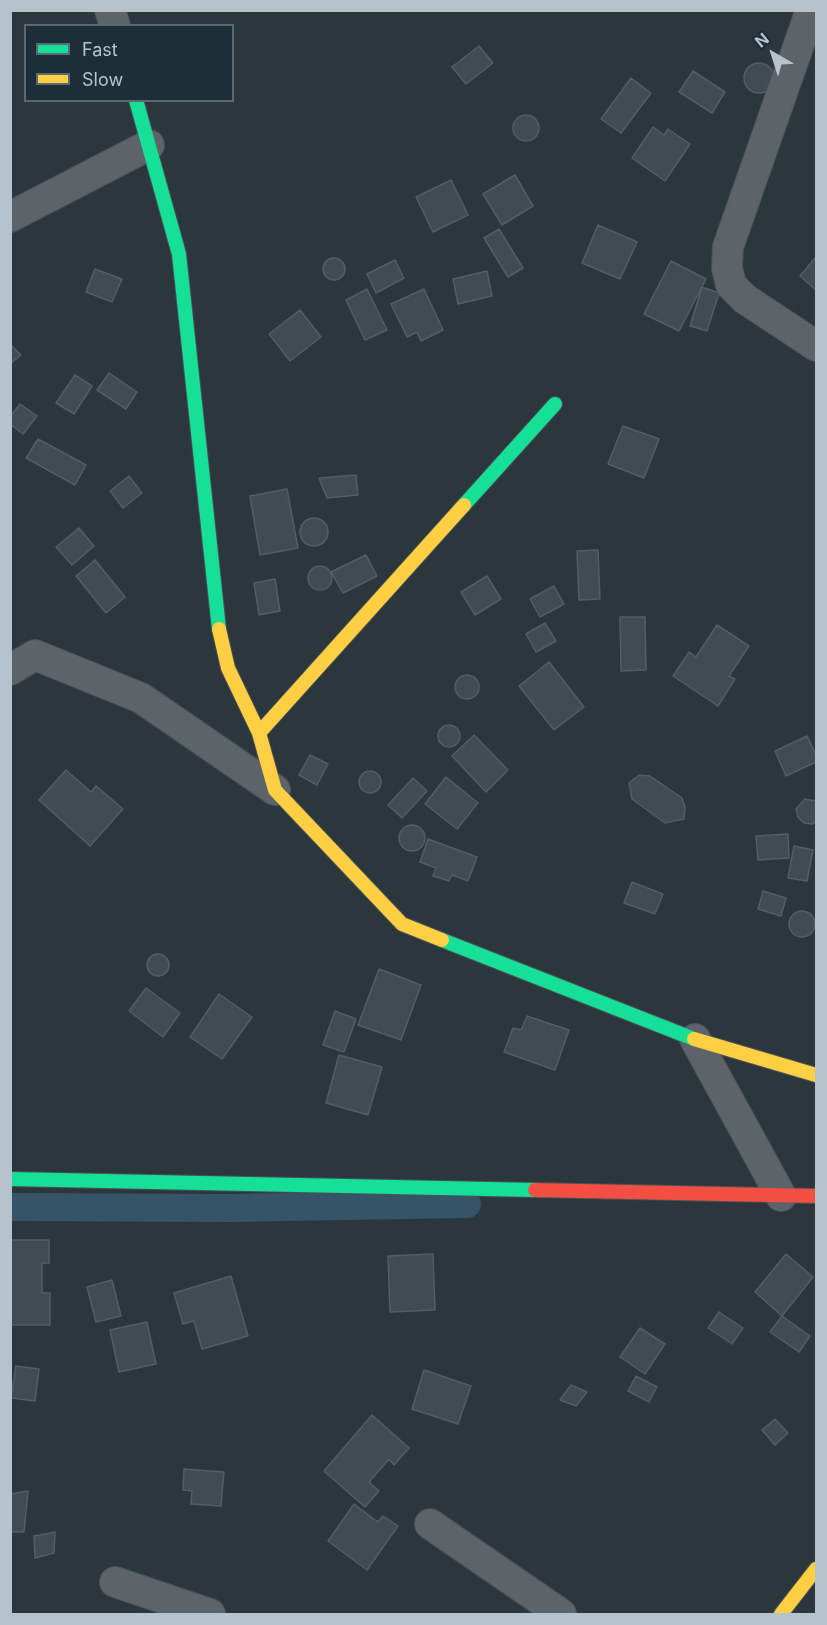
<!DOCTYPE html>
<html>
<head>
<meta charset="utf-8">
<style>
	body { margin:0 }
	#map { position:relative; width:827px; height:1625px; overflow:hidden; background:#2b363d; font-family:Inter,sans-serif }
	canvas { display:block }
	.frame { position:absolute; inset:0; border:12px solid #b6c3cd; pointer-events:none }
	.legend { position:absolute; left:24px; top:24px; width:210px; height:78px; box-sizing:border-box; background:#1d2e39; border:2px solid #5a6a74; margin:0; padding:8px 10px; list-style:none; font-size:18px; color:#b6c3cd }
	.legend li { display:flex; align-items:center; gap:12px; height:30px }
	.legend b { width:30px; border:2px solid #5a6a74 }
	.north { position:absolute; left:743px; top:24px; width:60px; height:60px; -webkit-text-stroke:4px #1d2e39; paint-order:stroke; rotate:321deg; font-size:16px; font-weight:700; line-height:24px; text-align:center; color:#b6c3cd }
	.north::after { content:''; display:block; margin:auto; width:21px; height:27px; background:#b6c3cd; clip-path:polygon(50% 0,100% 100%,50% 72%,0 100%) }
</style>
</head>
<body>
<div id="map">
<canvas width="827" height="1625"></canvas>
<div class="frame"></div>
<ul class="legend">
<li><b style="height:8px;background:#16e098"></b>Fast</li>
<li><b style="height:8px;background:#ffcf43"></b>Slow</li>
</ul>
<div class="north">N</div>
</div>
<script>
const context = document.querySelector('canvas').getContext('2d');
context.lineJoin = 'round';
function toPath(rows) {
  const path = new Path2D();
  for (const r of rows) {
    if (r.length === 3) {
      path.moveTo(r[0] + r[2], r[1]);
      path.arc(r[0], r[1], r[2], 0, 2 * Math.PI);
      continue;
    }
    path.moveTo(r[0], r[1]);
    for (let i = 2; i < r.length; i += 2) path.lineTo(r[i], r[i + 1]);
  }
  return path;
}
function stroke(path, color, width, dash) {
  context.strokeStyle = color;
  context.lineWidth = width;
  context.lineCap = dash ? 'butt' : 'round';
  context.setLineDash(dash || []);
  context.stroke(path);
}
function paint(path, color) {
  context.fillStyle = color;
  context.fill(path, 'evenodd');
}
stroke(toPath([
	[10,1207,229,1208,467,1204]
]), '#355468', 28);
const building = toPath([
	[479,46,493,63,466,84,452,67,479,46],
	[759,78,15],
	[693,71,725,92,712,113,679,92,693,71],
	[631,78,651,93,621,133,601,119,631,78],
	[526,128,13],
	[653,127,664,135,668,129,690,144,665,181,632,158,653,127],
	[515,175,533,206,502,225,483,194,515,175],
	[451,180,468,215,433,232,416,197,451,180],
	[598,225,637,242,620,279,582,263,598,225],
	[499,229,523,268,508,277,484,238,499,229],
	[816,257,816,290,800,276,816,257],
	[334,269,11],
	[395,260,404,278,376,293,367,274,395,260],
	[671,261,706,279,679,331,644,314,671,261],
	[95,269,122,279,112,302,86,292,95,269],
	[487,271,492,296,458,304,453,279,487,271],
	[702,287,719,293,707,331,690,326,702,287],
	[367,289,387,330,365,340,346,300,367,289],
	[424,289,443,330,421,341,417,332,407,337,391,304,424,289],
	[300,310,321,337,290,361,269,334,300,310],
	[10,344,21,355,10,364,10,344],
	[109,373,137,392,126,409,97,390,109,373],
	[75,375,92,386,74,414,56,403,75,375],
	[20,404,37,416,23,434,10,424,10,417,20,404],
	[623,426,659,439,644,478,608,464,623,426],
	[38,439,86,465,75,485,26,458,38,439],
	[356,475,358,495,327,498,319,478,356,475],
	[129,476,142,493,123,508,110,491,129,476],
	[287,489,298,548,260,555,250,496,287,489],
	[314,532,14],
	[79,528,94,546,72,565,56,547,79,528],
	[598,550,600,599,579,600,577,551,598,550],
	[366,555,377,576,343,593,331,572,366,555],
	[95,560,125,597,106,613,76,576,95,560],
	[320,578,12],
	[487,576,501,599,475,615,461,592,487,576],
	[275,579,280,611,259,615,254,583,275,579],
	[554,586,564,604,540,617,530,599,554,586],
	[620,617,645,617,646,670,621,671,620,617],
	[545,623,556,641,536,652,526,634,545,623],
	[717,625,749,646,729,676,735,679,718,706,673,676,689,652,696,657,717,625],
	[549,662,584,707,554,730,519,686,549,662],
	[467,687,12],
	[449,736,11],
	[474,735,508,770,486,792,452,756,474,735],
	[807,736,816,755,816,762,786,776,775,751,807,736],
	[310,755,328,764,317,785,299,775,310,755],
	[66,770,91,792,96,786,123,809,90,846,39,800,66,770],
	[370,782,11],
	[639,775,650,776,682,798,685,808,684,819,665,823,632,799,629,783,639,775],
	[446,777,478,803,457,829,425,804,446,777],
	[413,778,427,791,402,818,388,805,413,778],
	[805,799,816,801,816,822,812,824,804,823,798,817,796,809,805,799],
	[412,838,13],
	[788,834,789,858,758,860,756,836,788,834],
	[428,839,477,857,468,881,452,875,449,881,433,876,436,868,420,862,428,839],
	[794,846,813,850,807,881,788,878,794,846],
	[632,882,663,894,655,914,624,903,632,882],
	[763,891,786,898,781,916,758,909,763,891],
	[802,924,13],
	[158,965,11],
	[379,969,421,985,401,1040,358,1025,379,969],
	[146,988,180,1013,163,1037,129,1011,146,988],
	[219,994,252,1017,222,1059,190,1037,219,994],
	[335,1011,356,1019,344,1052,323,1045,335,1011],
	[527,1016,569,1030,555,1070,504,1052,513,1028,521,1030,527,1016],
	[339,1055,382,1067,368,1115,326,1103,339,1055],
	[10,1240,49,1240,49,1263,42,1263,42,1293,50,1293,50,1325,10,1325,10,1240],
	[433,1254,435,1310,390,1312,388,1256,433,1254],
	[786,1254,813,1277,782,1316,755,1292,786,1254],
	[231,1276,248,1336,202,1349,194,1321,183,1324,174,1293,231,1276],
	[112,1280,121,1316,96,1322,87,1287,112,1280],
	[719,1312,743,1328,732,1344,708,1328,719,1312],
	[782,1316,810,1336,799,1352,770,1332,782,1316],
	[147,1322,156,1364,119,1372,110,1330,147,1322],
	[640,1328,665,1344,645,1374,620,1357,640,1328],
	[16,1366,39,1369,35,1401,11,1398,16,1366],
	[424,1370,471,1386,458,1424,412,1409,424,1370],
	[636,1376,657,1387,649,1402,628,1391,636,1376],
	[571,1385,587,1392,576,1406,560,1400,571,1385],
	[372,1415,409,1448,394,1465,389,1459,369,1482,379,1491,365,1507,324,1471,372,1415],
	[775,1419,788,1433,775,1445,762,1430,775,1419],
	[184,1469,224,1472,221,1506,191,1504,192,1491,183,1490,184,1469],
	[28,1491,24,1532,10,1532,10,1494,28,1491],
	[354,1504,378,1522,383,1516,398,1526,367,1570,328,1541,354,1504],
	[55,1532,54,1553,35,1558,34,1536,55,1532]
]);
paint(building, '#424b51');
stroke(building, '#535e63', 1.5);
const street = toPath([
	[110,10,115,26],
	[811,10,728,247,727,268,731,285,745,299,816,346],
	[10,217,149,145],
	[10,670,35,655,141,698,275,790],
	[695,1039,781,1196],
	[430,1524,561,1614],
	[115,1582,210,1614]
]);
const fast = toPath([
	[136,100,179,254,219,629],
	[464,505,555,404],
	[442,940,694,1039],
	[10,1179,535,1190]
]);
const slow = toPath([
	[219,629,228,668,259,733,275,790,402,924,442,940],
	[259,733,464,505],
	[694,1039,816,1075],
	[781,1614,816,1569]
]);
const jam = toPath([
	[535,1190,816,1196]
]);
stroke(street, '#4a5157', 32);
stroke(fast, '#4a5157', 16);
stroke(slow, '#4a5157', 16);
stroke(jam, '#4a5157', 16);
stroke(street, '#5c6469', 30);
stroke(fast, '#16e098', 14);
stroke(slow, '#ffcf43', 14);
stroke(jam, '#f24e42', 14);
</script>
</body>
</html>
